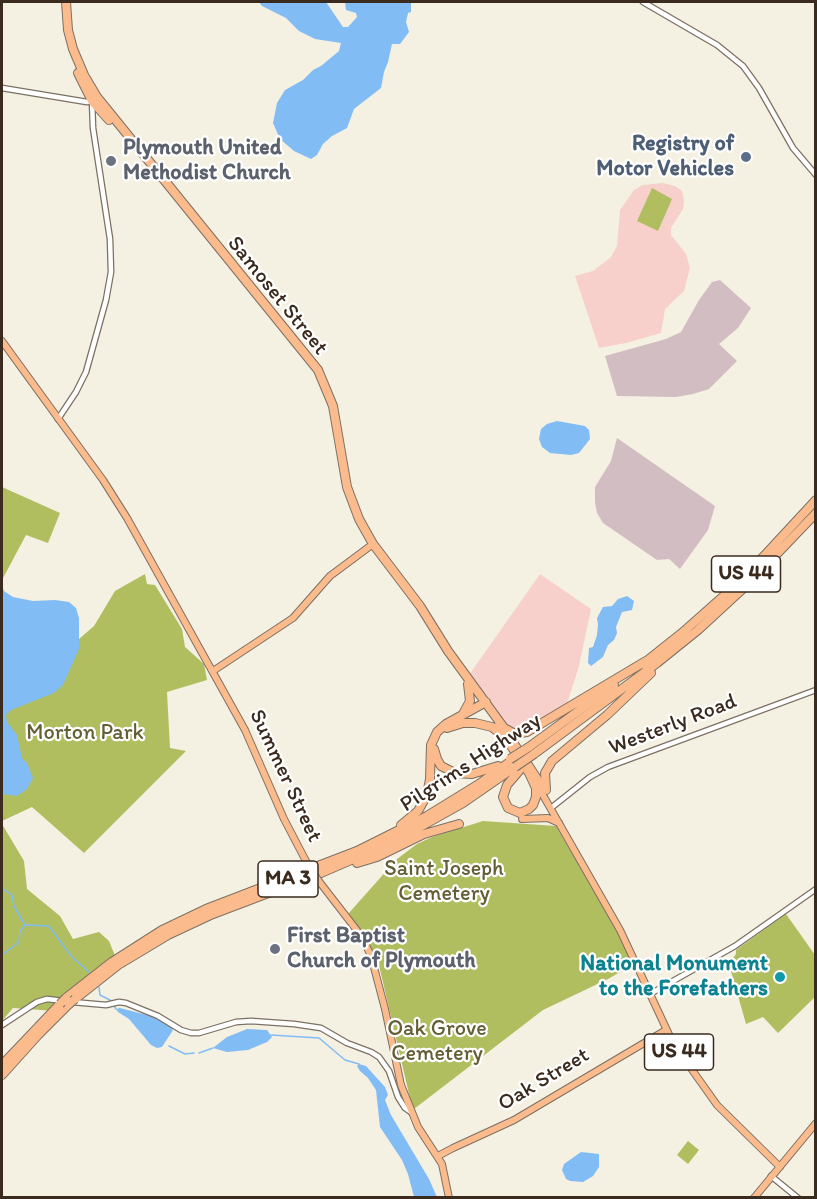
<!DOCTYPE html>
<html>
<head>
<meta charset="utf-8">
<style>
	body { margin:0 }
	#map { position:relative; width:817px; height:1199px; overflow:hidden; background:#f5f1e2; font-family:Itim,sans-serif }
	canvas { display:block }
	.frame { position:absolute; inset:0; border:3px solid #3b2a1e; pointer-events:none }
</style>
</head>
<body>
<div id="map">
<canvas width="817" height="1199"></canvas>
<div class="frame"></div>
</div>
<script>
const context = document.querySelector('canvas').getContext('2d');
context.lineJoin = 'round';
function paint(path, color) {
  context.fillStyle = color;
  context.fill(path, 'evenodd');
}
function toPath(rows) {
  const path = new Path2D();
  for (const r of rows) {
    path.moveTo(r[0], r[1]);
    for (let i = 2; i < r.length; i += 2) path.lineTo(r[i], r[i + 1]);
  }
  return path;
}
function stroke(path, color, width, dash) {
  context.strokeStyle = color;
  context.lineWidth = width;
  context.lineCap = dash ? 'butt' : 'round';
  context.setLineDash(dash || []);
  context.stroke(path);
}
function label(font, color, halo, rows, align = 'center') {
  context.font = font + ' Itim,sans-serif';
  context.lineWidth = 4.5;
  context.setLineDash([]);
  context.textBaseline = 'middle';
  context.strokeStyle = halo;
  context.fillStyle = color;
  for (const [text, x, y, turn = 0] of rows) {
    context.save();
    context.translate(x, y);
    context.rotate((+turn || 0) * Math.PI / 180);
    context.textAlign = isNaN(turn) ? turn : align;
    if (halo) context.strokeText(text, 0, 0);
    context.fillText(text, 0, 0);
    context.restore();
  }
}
paint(toPath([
	[663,183,675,186,682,191,684,200,683,209,671,228,671,235,686,254,690,268,684,291,665,309,661,333,626,343,599,348,575,276,593,271,611,257,617,246,620,210,634,190,643,185],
	[540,574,591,609,579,666,567,704,517,733,507,727,469,675]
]), '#f7d0cb');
paint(toPath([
	[720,280,751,308,738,328,719,344,737,361,709,389,693,394,676,397,617,396,605,356,666,339,681,332,699,300,712,282],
	[617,438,715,506,708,530,680,569,669,559,657,560,603,523,597,513,595,502,595,487,611,461]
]), '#d2bec2');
paint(toPath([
	[652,188,672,199,658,231,637,221],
	[2,487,60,513,48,543,26,535,2,580],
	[145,574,147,584,155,585,182,629,185,647,204,664,207,680,167,692,170,748,186,751,84,853,32,807,2,821,2,594,79,639,94,626,115,591],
	[483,821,556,826,616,929,634,964,608,979,543,1010,414,1109,410,1098,378,961,364,935,348,914,397,859,417,844,432,837],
	[2,824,24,861,27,889,60,916,73,939,99,932,109,941,116,958,55,1011,13,1008,2,1021],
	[786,914,815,955,815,997,778,1033,763,1017,746,1024,729,964,736,954,736,950],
	[688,1141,699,1150,688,1164,677,1155]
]), '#b0be60');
paint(toPath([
	[259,2,326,2,343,27,348,27,357,17,356,13,346,10,345,2,411,2,411,12,408,13,406,22,409,32,400,44,392,44,388,62,384,72,381,88,354,109,347,128,332,136,323,144,317,155,311,159,294,151,280,139,273,123,277,103,285,90,303,80,313,70,321,66,339,51,341,43,315,39,299,31,286,18,262,6],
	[557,421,585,426,589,430,590,439,579,453,571,455,550,453,542,447,539,439,541,429,547,424],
	[2,585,4,591,13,597,33,601,55,600,69,602,76,608,79,618,79,649,63,685,54,693,11,710,6,715,7,722,17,735,22,758,27,763,33,778,27,789,17,796,2,794],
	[627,596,634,601,632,610,622,612,616,627,617,633,614,640,608,645,603,657,591,666,588,663,589,648,593,647,597,635,598,624,597,618,603,607,612,606,618,599],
	[120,1008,151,1016,169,1025,173,1030,162,1047,157,1048,151,1045,129,1019,118,1012,116,1009],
	[247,1029,267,1030,272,1037,267,1042,248,1050,227,1052,213,1048,227,1037],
	[359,1064,366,1066,385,1087,388,1095,385,1100,391,1115,429,1179,437,1197,414,1197,408,1174,402,1160,380,1127,376,1090,368,1078,360,1071,357,1066],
	[581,1152,599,1154,599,1167,593,1176,583,1182,570,1181,566,1179,562,1170,564,1164]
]), '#82bcf4');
stroke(toPath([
	[2,888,12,895,14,906,25,925,49,926,72,957,89,972],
	[2,955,19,942,20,931,25,925],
	[99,987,100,995,110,1000,116,1009],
	[271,1035,319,1038,345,1060,359,1064],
	[169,1046,185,1054,194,1053],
	[199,1053,213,1048]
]), '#82bcf4', 1.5);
const minor = toPath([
	[643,2,717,45,743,66,759,88,793,148,816,175],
	[2,88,87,102,93,101],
	[58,419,76,392,86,372,106,300,111,272,110,239,93,128,92,101],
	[551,808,590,777,608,767,816,690],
	[650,994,735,946,816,889],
	[72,1002,106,1005,119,1002,126,1003,158,1016,181,1030,191,1033,199,1033,236,1022,251,1021,294,1024,321,1028,347,1043,371,1052,379,1057,389,1071,398,1097,405,1108,412,1113],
	[2,1025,37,1002,47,999,64,1001],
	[771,1176,798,1198]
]);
const major = toPath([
	[2,341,103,480,127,518,245,730,284,819,307,863],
	[213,671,293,618,330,576,373,544],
	[506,730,545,789],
	[536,783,620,930,673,1043,717,1105,780,1167],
	[522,819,548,818,559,823],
	[318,880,362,937,371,956,385,1009,401,1085,418,1127,442,1164,449,1198],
	[438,1156,453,1148,514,1120,666,1030],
	[754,1198,816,1123]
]);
const highway = toPath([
	[66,2,68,30,73,49,84,75,97,97,318,370,333,406,347,487,359,519,373,544,420,606,448,651,504,728,515,734,527,732,646,661],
	[78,73,92,101,109,120],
	[643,664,682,633,726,594,766,554,816,500],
	[463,714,470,701,468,684],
	[498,726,529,773,536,788,536,797,533,805,529,809,520,813,508,808,503,797,507,785,519,771],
	[447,728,463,723,475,723,492,727,501,734],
	[529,747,614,685],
	[434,749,437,759,441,766,455,773,472,774,498,766],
	[534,754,657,663,698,630,749,583,816,513],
	[546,790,545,773,552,761,607,715,651,673],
	[401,825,418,811,427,795,430,779,431,745,437,732,446,724,486,702],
	[357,863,377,857,424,834,459,824],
	[66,998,112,962,162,930,206,909,357,851,427,816,479,784,511,761],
	[75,999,118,965,168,935,213,914,321,873,395,841,463,803,515,767],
	[2,1065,60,1004],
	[2,1075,38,1035,69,1004]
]);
stroke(minor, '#7c7063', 7);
stroke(major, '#7c7063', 8);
stroke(highway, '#7c7063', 10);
stroke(minor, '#fff', 4.5);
stroke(major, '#fbbb8d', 6);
stroke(highway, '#fbbb8d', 8);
const majorBridge = toPath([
	[307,863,318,880]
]);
const highwayBridge = toPath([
	[510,759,529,747],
	[515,767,534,754],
	[60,1004,66,998],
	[69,1004,75,999]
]);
stroke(majorBridge, '#7c7063', 8, []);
stroke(highwayBridge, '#7c7063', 10, []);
stroke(majorBridge, '#fbbb8d', 6);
stroke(highwayBridge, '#fbbb8d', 8);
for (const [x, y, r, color] of [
	[746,157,6,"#5c6f8a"],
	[111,161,6,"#6b7280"],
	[275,949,6,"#6b7280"],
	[780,977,6,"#0f9aa8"]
]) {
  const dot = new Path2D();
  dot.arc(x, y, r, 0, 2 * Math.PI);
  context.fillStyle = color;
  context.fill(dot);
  stroke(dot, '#fff', 2);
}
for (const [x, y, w] of [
	[746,574,69],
	[288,879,60],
	[679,1052,69]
]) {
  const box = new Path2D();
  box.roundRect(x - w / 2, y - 18, w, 36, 4.5);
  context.fillStyle = '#fff';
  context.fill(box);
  stroke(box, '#3b2a1e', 1.5);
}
label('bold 21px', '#3b2a1e', null, [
	["US 44",746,574],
	["MA 3",288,879],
	["US 44",679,1052]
]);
label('bold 22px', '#4e5e75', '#fff', [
	["Registry of",734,144],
	["Motor Vehicles",734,169]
], 'right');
label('bold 22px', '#5b616d', '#fff', [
	["Plymouth United",123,148],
	["Methodist Church",123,173],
	["First Baptist",287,936],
	["Church of Plymouth",287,961]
], 'left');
label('22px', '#3b2a1e', '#fff', [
	["Samoset Street",277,296,51],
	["Westerly Road",673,725,-21],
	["Pilgrims Highway",471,763,-33],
	["Summer Street",285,776,65],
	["Oak Street",544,1080,-31]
]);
label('22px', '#645e35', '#fff', [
	["Morton Park",85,733],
	["Saint Joseph",444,869],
	["Cemetery",444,894],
	["Oak Grove",437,1029],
	["Cemetery",437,1054]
]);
label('bold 22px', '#0d838f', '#fff', [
	["National Monument",768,964],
	["to the Forefathers",768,989]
], 'right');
</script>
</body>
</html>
